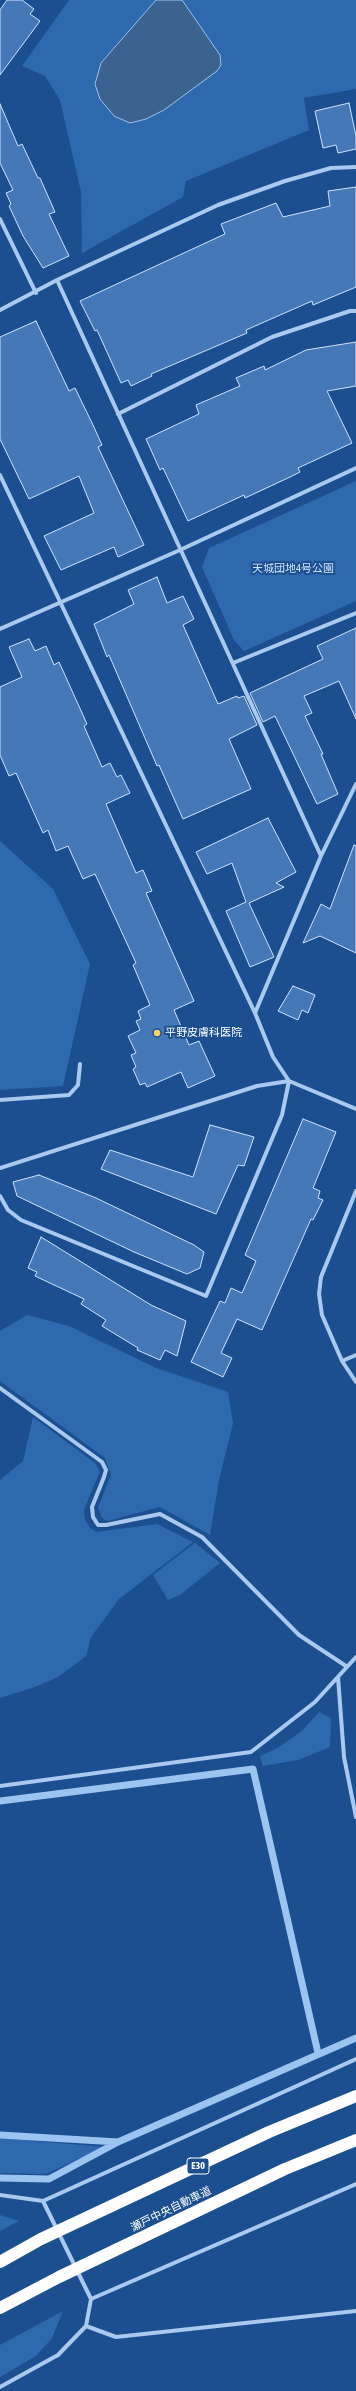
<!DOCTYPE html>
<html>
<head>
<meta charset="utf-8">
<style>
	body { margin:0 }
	canvas { display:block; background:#1b4f8f }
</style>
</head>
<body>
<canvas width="356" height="2391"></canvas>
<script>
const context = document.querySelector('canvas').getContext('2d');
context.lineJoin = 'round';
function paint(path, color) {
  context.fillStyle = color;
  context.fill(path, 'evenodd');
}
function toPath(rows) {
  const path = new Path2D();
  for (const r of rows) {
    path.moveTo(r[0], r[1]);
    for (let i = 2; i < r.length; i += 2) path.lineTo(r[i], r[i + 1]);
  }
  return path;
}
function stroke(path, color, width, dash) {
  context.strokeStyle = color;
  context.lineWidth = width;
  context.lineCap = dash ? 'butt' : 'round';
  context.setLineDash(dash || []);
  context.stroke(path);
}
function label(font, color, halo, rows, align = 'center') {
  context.font = font + ' "Asap Condensed","Noto Sans JP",sans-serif';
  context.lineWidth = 4;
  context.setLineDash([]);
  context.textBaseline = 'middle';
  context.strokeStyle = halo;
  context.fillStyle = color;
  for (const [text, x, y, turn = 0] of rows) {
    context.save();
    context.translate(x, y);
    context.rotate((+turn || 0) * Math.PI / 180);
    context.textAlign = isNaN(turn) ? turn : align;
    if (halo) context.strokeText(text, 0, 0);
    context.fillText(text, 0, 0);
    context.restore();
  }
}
paint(toPath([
	[69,0,156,0,101,63,100,99,114,116,130,123,146,119,164,110,217,71,221,65,220,55,182,0,356,0,356,89,304,98,309,130,186,181,183,197,82,253,81,192,60,100,45,76,22,66],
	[356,481,356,601,244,651,234,640,202,567,209,548],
	[0,841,53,889,90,964,63,1086,0,1090],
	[27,1315,69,1326,156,1368,228,1392,233,1423,219,1480,210,1535,160,1507,107,1521,102,1518,98,1507,111,1475,105,1458,0,1381,0,1331],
	[33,1417,95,1463,100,1471,84,1510,85,1520,90,1528,96,1532,157,1524,193,1542,119,1599,91,1637,86,1656,58,1677,35,1687,0,1698,0,1480,23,1461],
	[195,1543,220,1563,180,1595,168,1600,153,1575],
	[319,1712,331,1718,330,1747,298,1760,263,1766,260,1756,276,1749,302,1731],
	[0,2138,105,2147,46,2174,0,2173],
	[0,2215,19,2221,0,2231],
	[63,2311,52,2338,36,2356,0,2377,0,2345]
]), '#2e69ad');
const water = toPath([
	[156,0,182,0,220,55,221,65,217,71,164,110,146,119,130,123,114,116,100,99,95,84,101,63,156,0]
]);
paint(water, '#3c6290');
stroke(water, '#9cc4f0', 1);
stroke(toPath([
	[0,1801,253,1769,318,2053],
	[0,2135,118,2142],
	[0,2178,49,2179,118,2142,356,2038]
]), '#9cc4f0', 7);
const building = toPath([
	[7,0,22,0,34,9,30,14,40,21,0,75,0,10,7,0],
	[349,103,356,136,356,149,338,153,336,145,323,148,315,111,349,103],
	[0,104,18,146,22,144,38,178,40,178,55,212,49,214,69,256,43,268,23,236,9,206,11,204,6,193,13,190,0,163,0,104],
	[356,187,356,287,313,305,312,301,246,330,247,333,151,374,152,376,131,386,128,380,121,383,97,330,95,331,80,301,225,234,221,224,276,203,283,217,330,206,328,191,356,187],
	[36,321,69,391,75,388,93,425,102,445,98,447,144,545,118,557,114,547,61,570,44,536,94,513,79,476,29,499,0,439,0,337,36,321],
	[356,342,356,386,327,391,352,443,298,468,300,472,290,477,245,498,244,495,188,521,163,468,160,470,146,439,199,414,196,405,240,386,236,378,264,366,265,370,306,350,356,342],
	[157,577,167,603,183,596,194,619,183,625,218,704,237,696,238,698,244,696,257,725,229,739,251,789,183,819,159,765,157,766,109,655,107,657,94,624,134,604,128,590,157,577],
	[356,628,356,719,339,681,304,696,312,713,305,716,323,754,321,754,338,794,317,804,275,716,263,722,250,693,323,659,317,646,356,628],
	[29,639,35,651,46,646,54,665,59,662,87,724,84,726,102,767,110,763,117,777,121,775,130,793,106,804,136,873,143,870,152,891,146,893,194,1001,174,1010,189,1045,199,1041,215,1076,188,1088,181,1072,147,1087,145,1083,140,1085,133,1069,136,1067,131,1055,136,1053,128,1036,140,1030,136,1021,141,1019,138,1011,150,1005,133,965,136,963,95,874,83,879,68,846,56,851,48,830,43,833,16,773,9,776,0,755,0,687,22,677,9,647,29,639],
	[268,818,296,872,276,883,284,887,249,903,274,957,250,967,226,911,246,902,232,863,207,874,196,852,268,818],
	[354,845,356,846,356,953,320,936,303,943,321,904,330,909,354,845],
	[293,986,315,995,308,1013,302,1010,298,1020,278,1011,293,986],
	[303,1119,336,1132,313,1188,320,1191,318,1198,323,1200,313,1220,311,1219,262,1330,237,1319,221,1353,232,1358,223,1377,191,1362,220,1301,225,1303,231,1288,242,1293,256,1261,245,1255,303,1119],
	[210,1125,254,1137,244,1166,238,1165,216,1214,101,1169,110,1150,193,1177,210,1125],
	[39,1175,96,1198,194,1245,204,1252,200,1268,187,1274,134,1252,17,1196,13,1182,39,1175],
	[41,1237,151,1305,186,1321,177,1356,165,1350,160,1360,137,1350,138,1348,102,1326,106,1320,81,1304,84,1299,35,1276,37,1272,28,1268,41,1237]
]);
paint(building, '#4478b7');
stroke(building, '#cfe3fa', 1);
stroke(toPath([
	[0,219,36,293],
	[57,280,321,856],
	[0,310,57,280,218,205,285,181,331,168,356,167],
	[118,414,272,337,350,311,356,311],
	[0,475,255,1013,273,1057,289,1081,356,1109],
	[0,629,180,550,356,468],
	[233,663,356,613],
	[255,1013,321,856,356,784],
	[0,1100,69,1095,78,1085,80,1064],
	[0,1168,257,1086,289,1081,282,1115,206,1296,21,1220,8,1210,0,1196],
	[356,1191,321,1277,319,1294,322,1315,342,1361,356,1382],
	[342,1361,356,1355],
	[0,1388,102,1462,106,1470,104,1477,92,1507,93,1517,98,1525,106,1525,160,1514,202,1537,299,1635,346,1666],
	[338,1677,344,1757,356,1817],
	[0,1786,251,1752,315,1702,356,1657],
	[0,2195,43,2201,356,2059],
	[43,2201,91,2299],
	[86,2326,116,2337,356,2311],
	[0,2387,58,2355,86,2326,91,2299,356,2184]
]), '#a9c9ee', 4);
stroke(toPath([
	[0,2262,41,2239,269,2132,356,2096],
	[0,2308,59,2277,285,2169,356,2140]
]), '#fff', 12);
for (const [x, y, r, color] of [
	[157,1033,4,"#ffd166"]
]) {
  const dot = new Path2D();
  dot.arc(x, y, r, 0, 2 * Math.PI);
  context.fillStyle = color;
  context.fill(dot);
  stroke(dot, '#1b4f8f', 1.5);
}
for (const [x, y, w] of [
	[198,2166,22]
]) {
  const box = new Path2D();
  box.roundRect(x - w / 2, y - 8, w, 16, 3);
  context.fillStyle = '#1b4f8f';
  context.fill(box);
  stroke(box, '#fff', 1);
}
label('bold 10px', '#fff', null, [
	["E30",198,2166]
]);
label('11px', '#cfe3fa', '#1b4f8f', [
	["天城団地4号公園",293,569]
]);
label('11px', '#fff', '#1b4f8f', [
	["平野皮膚科医院",165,1033]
], 'left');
label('11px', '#fff', '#1b4f8f', [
	["瀬戸中央自動車道",171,2209,-26]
]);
</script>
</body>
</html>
